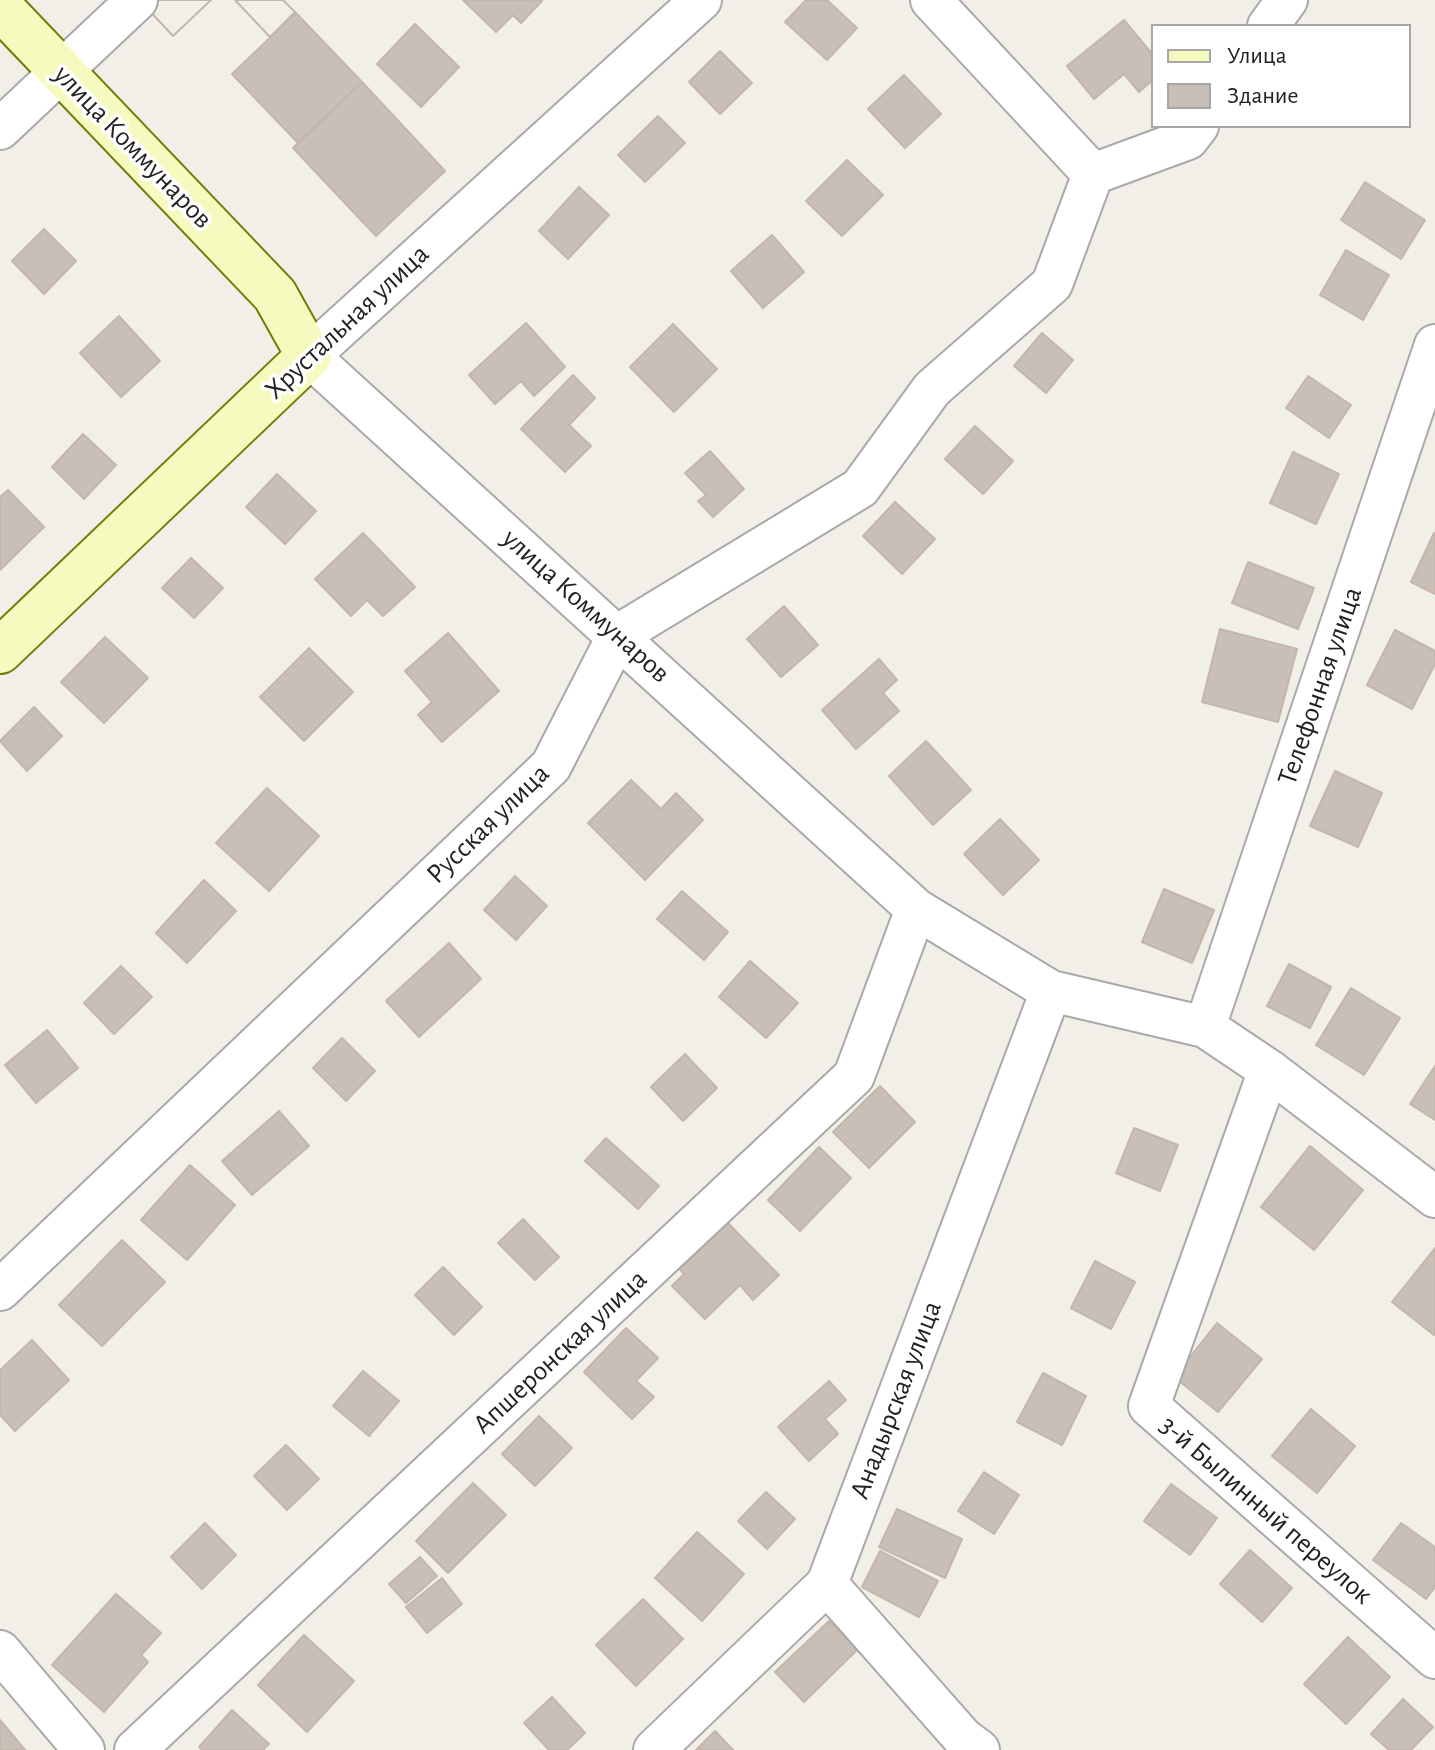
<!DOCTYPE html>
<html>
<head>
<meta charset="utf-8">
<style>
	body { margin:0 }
	#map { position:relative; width:1435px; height:1750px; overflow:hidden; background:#f2efe9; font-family:"Alegreya Sans",sans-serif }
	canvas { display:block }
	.legend { position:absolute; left:1151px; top:24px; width:260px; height:104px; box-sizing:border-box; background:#fff; border:2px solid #a7a7a7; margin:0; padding:10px 14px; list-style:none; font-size:24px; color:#222 }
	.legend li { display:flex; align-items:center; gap:16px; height:40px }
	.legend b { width:40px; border:2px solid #a7a7a7 }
</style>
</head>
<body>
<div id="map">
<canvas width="1435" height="1750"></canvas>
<ul class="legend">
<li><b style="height:10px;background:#f7fabf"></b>Улица</li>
<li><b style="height:22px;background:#c7bfb8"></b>Здание</li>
</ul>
</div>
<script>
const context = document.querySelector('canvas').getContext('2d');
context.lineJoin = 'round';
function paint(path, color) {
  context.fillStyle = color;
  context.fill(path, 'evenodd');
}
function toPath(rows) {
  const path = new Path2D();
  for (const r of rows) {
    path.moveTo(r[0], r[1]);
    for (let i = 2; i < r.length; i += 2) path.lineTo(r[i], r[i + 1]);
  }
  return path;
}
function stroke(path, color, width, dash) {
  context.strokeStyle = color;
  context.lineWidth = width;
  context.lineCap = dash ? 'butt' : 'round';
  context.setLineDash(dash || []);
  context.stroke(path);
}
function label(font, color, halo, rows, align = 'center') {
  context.font = font + ' "Alegreya Sans",sans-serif';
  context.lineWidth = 7;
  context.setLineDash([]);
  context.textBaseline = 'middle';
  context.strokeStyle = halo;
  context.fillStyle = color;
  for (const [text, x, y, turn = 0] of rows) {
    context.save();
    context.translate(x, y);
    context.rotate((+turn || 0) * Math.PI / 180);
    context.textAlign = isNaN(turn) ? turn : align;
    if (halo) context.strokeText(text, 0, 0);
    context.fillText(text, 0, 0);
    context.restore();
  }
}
const building = toPath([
	[155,0,211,0,173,36,147,8,155,0],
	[155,0,211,0,173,36,147,8,155,0],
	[235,0,283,0,295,12,270,37,235,0],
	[235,0,283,0,296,13,270,37,235,0],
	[463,0,540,0,542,1,521,23,513,15,496,32,463,0],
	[806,0,827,0,857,28,827,60,785,22,806,0],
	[296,13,362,82,298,143,232,74,296,13],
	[1124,20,1153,55,1153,80,1139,92,1124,74,1094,99,1067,66,1124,20],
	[415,24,459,67,421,107,377,64,415,24],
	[720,51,752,83,720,114,689,82,720,51],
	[904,75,941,114,905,148,868,109,904,75],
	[362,82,445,171,376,236,293,148,362,82],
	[658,116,685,143,645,182,618,155,658,116],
	[847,160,883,195,842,236,806,201,847,160],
	[1365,182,1425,220,1401,259,1341,220,1365,182],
	[579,187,609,215,568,259,539,231,579,187],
	[44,229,76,261,44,294,12,261,44,229],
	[772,235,804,272,763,308,731,271,772,235],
	[1346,250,1389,275,1363,320,1320,295,1346,250],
	[119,316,160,361,121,397,80,353,119,316],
	[526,323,565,367,534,396,521,381,495,404,469,375,526,323],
	[673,324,717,369,674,412,630,367,673,324],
	[1042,333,1073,360,1046,393,1014,366,1042,333],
	[573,375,595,398,569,425,591,446,565,472,521,429,573,375],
	[1308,376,1351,405,1329,438,1286,408,1308,376],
	[975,426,1013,461,983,494,945,459,975,426],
	[83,434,116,465,84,499,52,467,83,434],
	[710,451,744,489,713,517,698,501,706,495,685,473,710,451],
	[1293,452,1339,474,1316,524,1270,503,1293,452],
	[277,474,316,511,285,544,246,507,277,474],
	[8,490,44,527,0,570,0,497,8,490],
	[895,502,935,539,902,574,863,536,895,502],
	[363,533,415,587,383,616,367,600,351,616,315,579,363,533],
	[1434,533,1435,533,1435,594,1411,582,1434,533],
	[191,558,223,588,194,618,162,588,191,558],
	[1248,562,1314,588,1298,629,1232,603,1248,562],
	[784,606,818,645,781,677,747,639,784,606],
	[1220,629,1297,649,1278,722,1202,702,1220,629],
	[1395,630,1435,651,1435,664,1412,709,1367,685,1395,630],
	[448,633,499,691,442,742,418,715,432,702,405,671,448,633],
	[105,637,148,678,104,723,61,682,105,637],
	[309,648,353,692,304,741,260,697,309,648],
	[879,659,897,680,883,693,899,711,856,749,822,710,879,659],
	[34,707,62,736,27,771,0,741,34,707],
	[926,741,971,790,933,825,889,776,926,741],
	[1335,771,1382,793,1358,847,1310,826,1335,771],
	[631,780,661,809,676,793,703,820,645,880,588,823,631,780],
	[267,788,319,836,269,891,216,843,267,788],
	[1000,819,1039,860,1003,895,964,854,1000,819],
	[515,876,547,906,516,940,484,910,515,876],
	[204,880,236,911,187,963,156,933,204,880],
	[1164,889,1214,910,1192,963,1142,942,1164,889],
	[682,891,728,932,704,960,657,919,682,891],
	[449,943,481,979,419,1037,386,1001,449,943],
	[750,961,798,1003,766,1038,719,997,750,961],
	[1289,964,1331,987,1310,1028,1267,1006,1289,964],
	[121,966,152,997,114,1034,84,1003,121,966],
	[1351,988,1400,1018,1364,1075,1316,1045,1351,988],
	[47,1030,78,1068,36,1103,5,1065,47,1030],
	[342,1038,375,1071,346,1101,313,1068,342,1038],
	[685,1054,717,1088,683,1121,651,1087,685,1054],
	[1435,1066,1435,1120,1410,1104,1435,1066],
	[880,1086,915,1122,869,1168,833,1132,880,1086],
	[279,1111,309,1146,252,1195,222,1161,279,1111],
	[1134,1128,1178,1145,1160,1191,1116,1173,1134,1128],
	[606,1138,659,1186,638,1209,585,1161,606,1138],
	[1310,1146,1363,1190,1314,1250,1261,1207,1310,1146],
	[819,1147,851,1178,800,1231,768,1200,819,1147],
	[190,1165,235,1205,187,1260,141,1220,190,1165],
	[719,1214,779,1275,753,1300,740,1285,705,1319,672,1286,684,1274,671,1260,719,1214],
	[523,1219,559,1257,535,1280,498,1243,523,1219],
	[122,1240,165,1282,102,1346,59,1305,122,1240],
	[1435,1248,1435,1334,1434,1335,1392,1302,1435,1248],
	[1095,1261,1135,1282,1111,1329,1071,1308,1095,1261],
	[443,1267,482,1307,454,1335,415,1295,443,1267],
	[1217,1323,1262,1359,1218,1412,1174,1377,1217,1323],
	[626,1328,658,1358,636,1381,654,1397,632,1419,584,1372,626,1328],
	[32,1340,69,1380,15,1431,0,1415,0,1370,32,1340],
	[363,1371,399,1401,369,1436,333,1406,363,1371],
	[1043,1373,1086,1396,1062,1445,1017,1422,1043,1373],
	[829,1381,846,1400,825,1419,838,1434,809,1461,778,1427,829,1381],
	[1311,1409,1355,1446,1317,1493,1272,1456,1311,1409],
	[539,1416,572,1448,535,1486,502,1454,539,1416],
	[286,1445,319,1479,287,1510,254,1476,286,1445],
	[984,1472,1019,1495,994,1534,958,1511,984,1472],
	[473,1483,506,1515,448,1573,416,1541,473,1483],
	[1171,1484,1217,1518,1190,1555,1144,1521,1171,1484],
	[766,1492,795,1519,767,1549,738,1521,766,1492],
	[897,1509,962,1539,945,1578,879,1547,897,1509],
	[205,1523,236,1555,202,1589,171,1557,205,1523],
	[1401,1523,1435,1547,1435,1587,1426,1599,1373,1560,1401,1523],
	[697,1532,744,1574,702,1621,655,1578,697,1532],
	[1250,1550,1292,1588,1262,1622,1220,1584,1250,1550],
	[880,1551,938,1581,919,1617,862,1587,880,1551],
	[420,1557,437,1576,406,1603,389,1584,420,1557],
	[442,1578,462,1604,427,1633,406,1607,442,1578],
	[116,1594,161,1633,141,1655,148,1662,104,1712,52,1665,116,1594],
	[643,1599,683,1639,636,1686,596,1645,643,1599],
	[829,1621,857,1650,804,1702,775,1672,829,1621],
	[304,1635,354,1681,307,1732,258,1685,304,1635],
	[1348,1637,1390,1677,1346,1724,1304,1684,1348,1637],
	[552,1697,585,1733,567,1750,549,1750,524,1723,552,1697],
	[1403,1699,1433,1727,1411,1750,1389,1750,1371,1734,1403,1699],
	[232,1710,269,1744,263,1750,202,1750,199,1747,232,1710],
	[0,1720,25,1750,0,1750,0,1720],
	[715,1731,733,1750,696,1750,715,1731]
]);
paint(building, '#c7bfb8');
stroke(building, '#c4b6ab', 2);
const street = toPath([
	[701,0,309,356,916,909,1051,991,1205,1027,1269,1070,1435,1197],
	[931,0,1093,174],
	[1268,26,1287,0],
	[0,129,137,0],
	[1093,174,1188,139,1198,126],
	[1205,1027,1435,345],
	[1269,1070,1149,1406,1435,1658],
	[0,1290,551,766,618,635,860,488,932,389,1052,284,1093,174],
	[827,1584,963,1738,979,1750],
	[0,1651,84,1750],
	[135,1750,854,1076,916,909],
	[654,1750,827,1584,1051,991]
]);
const secondary = toPath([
	[0,7,275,295,309,356,0,651]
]);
stroke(street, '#a9a9a9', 44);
stroke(secondary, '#707d05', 48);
stroke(street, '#fff', 40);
stroke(secondary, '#f7fabf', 44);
label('28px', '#222', '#fff', [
	["улица Коммунаров",133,147,46],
	["Хрустальная улица",347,322,-43],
	["улица Коммунаров",586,606,42],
	["Телефонная улица",1320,686,-71],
	["Русская улица",488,824,-44],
	["Апшеронская улица",560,1352,-43],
	["Анадырская улица",896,1400,-69],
	["3-й Былинный переулок",1266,1510,41]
]);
</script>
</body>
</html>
